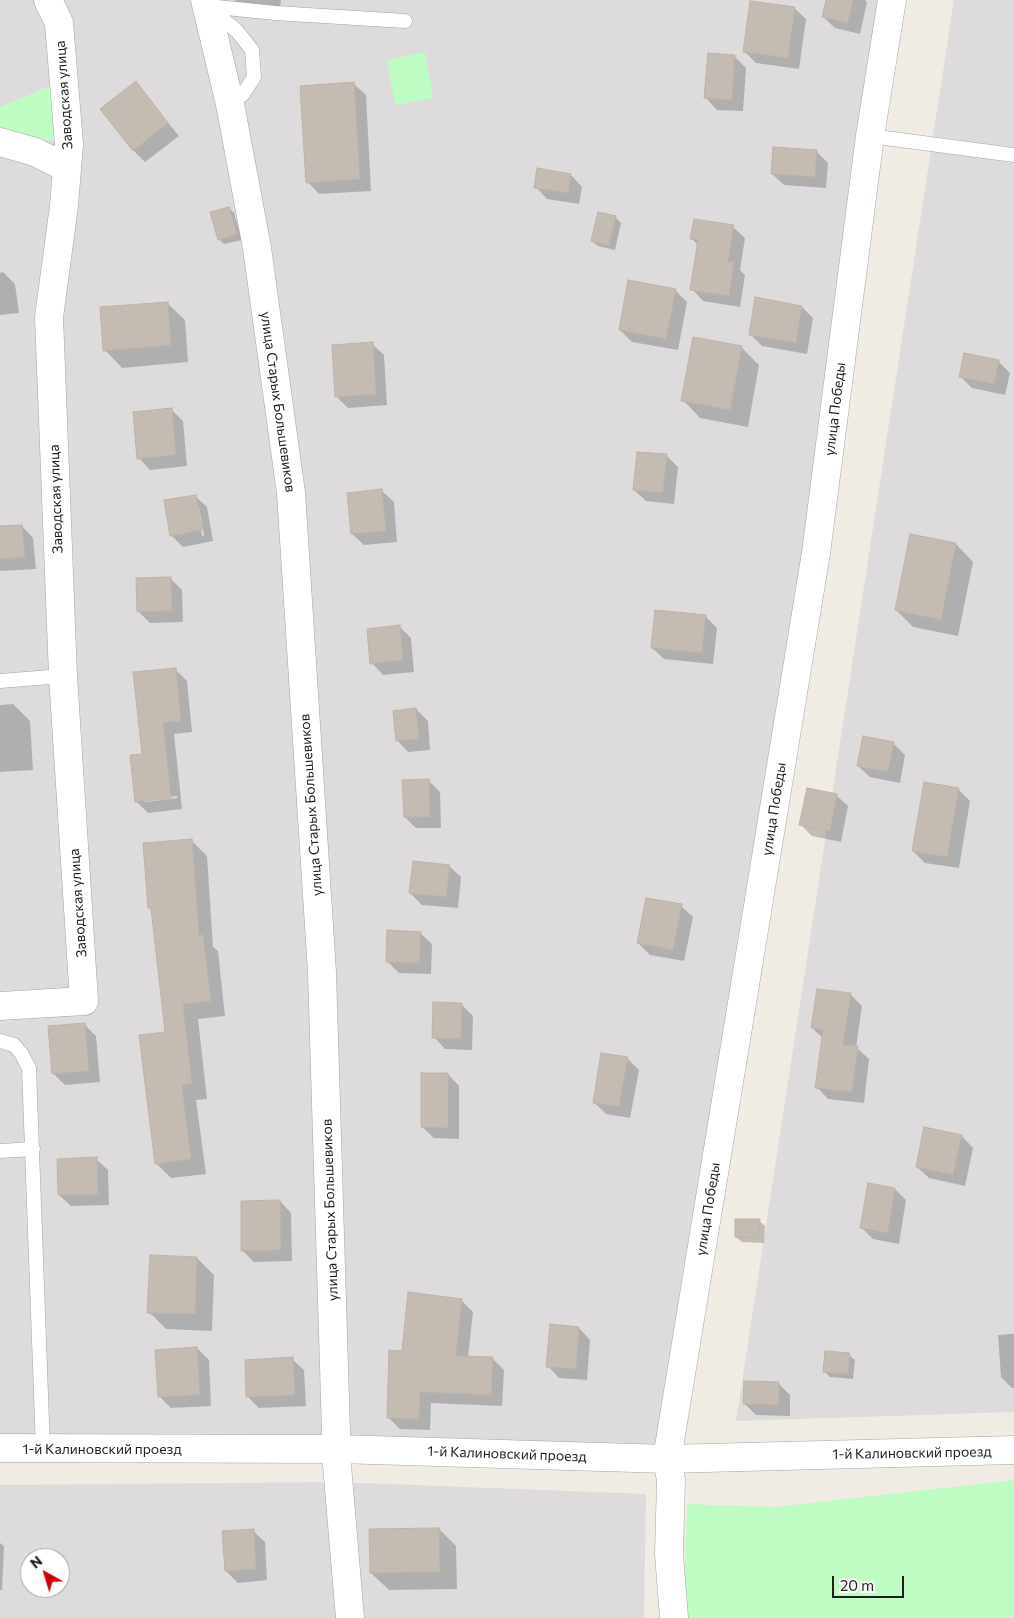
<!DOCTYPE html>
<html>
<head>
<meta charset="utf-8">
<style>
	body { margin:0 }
	#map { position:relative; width:1014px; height:1618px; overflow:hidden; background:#f0ece4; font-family:Commissioner,sans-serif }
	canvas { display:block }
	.north { position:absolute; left:20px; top:1548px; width:50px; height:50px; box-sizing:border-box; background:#fff; border:1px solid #a5a5a5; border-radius:50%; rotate:321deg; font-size:14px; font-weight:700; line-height:20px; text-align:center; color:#1e1e1e }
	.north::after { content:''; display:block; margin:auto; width:18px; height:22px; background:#cd0005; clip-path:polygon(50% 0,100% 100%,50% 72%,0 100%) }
	.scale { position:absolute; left:832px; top:1576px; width:72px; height:22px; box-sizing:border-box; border:2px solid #1e1e1e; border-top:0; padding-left:6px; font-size:15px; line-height:18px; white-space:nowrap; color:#1e1e1e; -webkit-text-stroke:4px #fff; paint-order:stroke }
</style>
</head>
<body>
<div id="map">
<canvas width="1014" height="1618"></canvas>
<div class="north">N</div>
<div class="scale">20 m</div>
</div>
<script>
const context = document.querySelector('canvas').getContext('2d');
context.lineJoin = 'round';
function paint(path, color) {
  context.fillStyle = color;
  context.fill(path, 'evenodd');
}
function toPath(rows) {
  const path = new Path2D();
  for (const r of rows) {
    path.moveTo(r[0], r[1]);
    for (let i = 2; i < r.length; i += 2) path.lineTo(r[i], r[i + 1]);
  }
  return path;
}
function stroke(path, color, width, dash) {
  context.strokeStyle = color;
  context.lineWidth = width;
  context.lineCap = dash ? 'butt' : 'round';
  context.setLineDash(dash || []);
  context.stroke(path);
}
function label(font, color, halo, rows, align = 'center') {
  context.font = font + ' Commissioner,sans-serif';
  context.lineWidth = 4;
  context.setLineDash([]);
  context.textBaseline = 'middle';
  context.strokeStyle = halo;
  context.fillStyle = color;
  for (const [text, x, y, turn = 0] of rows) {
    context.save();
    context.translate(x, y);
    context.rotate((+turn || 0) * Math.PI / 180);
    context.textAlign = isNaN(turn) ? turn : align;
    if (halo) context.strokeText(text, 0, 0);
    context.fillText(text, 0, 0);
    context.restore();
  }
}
paint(toPath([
	[0,0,897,0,667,1459,0,1449],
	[954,0,1014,0,1014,1412,736,1421],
	[337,1482,646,1494,644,1618,0,1618,0,1485],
	[30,1558,60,1558,60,1588,30,1588]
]), '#dddbdb');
paint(toPath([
	[425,52,433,98,395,105,387,60],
	[57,83,59,137,55,141,0,135,0,107],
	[1014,1480,1014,1618,683,1618,687,1504,775,1507]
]), '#bffcc3');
paint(toPath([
	[235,0,281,0,280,8,237,3],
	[827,0,865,0,867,2,860,34,835,28,823,17],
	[794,8,806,19,799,69,756,63,744,51],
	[735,57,746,68,743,111,717,110,706,98],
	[135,83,179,136,145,162,134,151],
	[354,84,366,95,371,191,319,194,308,182],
	[816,151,828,163,826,188,784,185,772,174],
	[571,175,582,187,579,204,547,199,536,187],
	[229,208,234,213,242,240,224,244,219,239],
	[599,214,616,218,621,223,615,250,598,246,592,241],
	[733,227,745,238,740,270,745,275,740,307,703,301,692,289,699,246,692,239],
	[3,272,15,284,19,313,0,315,0,273],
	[675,290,687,302,678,350,632,342,620,330],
	[167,303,185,320,188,362,122,368,105,350],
	[802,307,813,318,807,354,762,346,750,334],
	[694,339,742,348,759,365,748,427,700,418,683,400],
	[372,344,384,355,387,405,348,408,337,397],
	[998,361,1010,373,1005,395,972,388,961,377],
	[171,409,183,421,187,466,150,470,139,458],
	[666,455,678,467,674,504,646,501,634,490],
	[382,491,394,502,397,542,364,545,352,534],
	[195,496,207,507,213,541,183,547,171,535],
	[197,507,199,507,204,536,202,536],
	[22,526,33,538,36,569,0,571,0,528],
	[956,544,973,562,958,636,913,627,896,610],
	[171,579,182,590,183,622,150,623,138,611],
	[705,616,717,628,713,664,664,659,652,648],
	[399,626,411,638,414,672,383,675,372,663],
	[175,669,187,681,192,732,174,734,182,809,148,813,136,801,143,755],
	[177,796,177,798,145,802,145,800],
	[13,704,30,721,33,770,0,772,0,705],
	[416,709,428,721,430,750,408,752,397,740],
	[893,743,905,755,900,783,870,777,858,766],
	[428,780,440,792,441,828,416,828,405,817],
	[958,789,970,801,959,868,925,863,913,851],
	[836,795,848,806,841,842,812,836,801,825],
	[192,841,207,856,213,947,218,951,225,1016,198,1019,207,1099,196,1100,206,1174,171,1178,156,1163,167,1033,153,911,149,907],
	[449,866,461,877,458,908,422,905,410,893],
	[681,906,693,917,684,961,650,955,638,943],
	[420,933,432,944,431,974,399,973,387,961],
	[850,994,862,1006,856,1047,869,1059,864,1103,828,1099,817,1087,823,1038,812,1028],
	[461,1004,473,1016,472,1050,445,1049,434,1037],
	[84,1024,96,1036,100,1082,65,1085,54,1074],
	[627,1058,639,1070,630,1118,606,1114,595,1103],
	[448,1074,459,1086,459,1139,434,1138,422,1127],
	[962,1136,973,1148,965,1186,929,1178,917,1167],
	[96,1159,108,1170,109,1205,71,1206,59,1195],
	[895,1189,906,1200,899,1244,873,1239,862,1228],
	[280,1201,291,1213,292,1261,254,1262,242,1250],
	[759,1221,765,1226,764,1243,742,1242,736,1237],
	[197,1258,214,1275,212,1331,166,1329,149,1312],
	[461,1300,473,1312,468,1357,493,1359,504,1370,502,1406,431,1403,430,1430,400,1429,389,1418,403,1353],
	[579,1328,590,1340,587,1380,559,1378,548,1366],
	[1014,1334,1014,1388,1012,1388,1001,1377,998,1335],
	[197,1348,209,1360,211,1406,171,1408,159,1396],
	[849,1355,855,1360,853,1379,830,1377,824,1371],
	[292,1359,304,1370,306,1406,259,1408,248,1397],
	[779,1384,790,1395,790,1416,756,1415,744,1403],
	[439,1529,456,1546,457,1589,389,1590,371,1573],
	[253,1531,265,1542,267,1580,238,1583,226,1571],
	[0,1543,4,1546,2,1590,0,1590]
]), '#0003');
const building = toPath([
	[826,0,853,0,848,23,822,17,826,0],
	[750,1,795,7,788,58,743,52,750,1],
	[708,53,735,55,732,100,704,98,708,53],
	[136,81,168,123,133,151,100,109,136,81],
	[354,82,360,179,306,183,300,86,354,82],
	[773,147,817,150,815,177,771,174,773,147],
	[537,168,571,174,568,193,534,188,537,168],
	[229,207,237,234,218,240,210,212,229,207],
	[598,212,616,216,609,246,591,241,598,212],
	[694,219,734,225,728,262,734,262,729,296,690,290,698,240,690,239,694,219],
	[628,280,676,289,666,339,619,330,628,280],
	[755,297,802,306,796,343,749,335,755,297],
	[168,302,171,345,103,351,100,307,168,302],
	[693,337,742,346,730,410,681,401,693,337],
	[373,342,376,394,335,397,332,345,373,342],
	[964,353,999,360,994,384,959,377,964,353],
	[172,408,176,455,137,459,133,412,172,408],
	[637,452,667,454,663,493,633,490,637,452],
	[382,489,386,531,351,534,347,493,382,489],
	[196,495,202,530,170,536,164,500,196,495],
	[22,525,25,557,0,559,0,526,22,525],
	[910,534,956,543,941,620,895,610,910,534],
	[171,577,172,611,137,612,136,578,171,577],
	[655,610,706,615,702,653,651,648,655,610],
	[400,625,403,660,370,664,367,629,400,625],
	[176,668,181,721,163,723,171,798,135,802,130,755,142,754,133,672,176,668],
	[416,708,419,739,396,741,393,711,416,708],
	[863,736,894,742,888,772,857,766,863,736],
	[429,779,430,817,404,817,402,780,429,779],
	[924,782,959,788,947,857,912,851,924,782],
	[807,788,837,794,830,831,799,825,807,788],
	[192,839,199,935,203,935,211,1001,183,1004,192,1084,182,1085,191,1159,155,1164,139,1035,165,1032,151,908,148,908,143,843,192,839],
	[413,861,450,865,446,897,409,893,413,861],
	[646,898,682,904,673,950,637,943,646,898],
	[387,930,421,932,419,963,386,962,387,930],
	[817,989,851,993,843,1045,858,1046,852,1092,815,1088,823,1030,811,1028,817,989],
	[433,1002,462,1003,461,1039,432,1038,433,1002],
	[85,1023,89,1071,52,1074,48,1026,85,1023],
	[601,1053,628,1057,619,1107,593,1103,601,1053],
	[421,1073,448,1073,448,1128,421,1127,421,1073],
	[924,1127,962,1135,953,1175,916,1167,924,1127],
	[97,1157,98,1194,58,1195,57,1159,97,1157],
	[868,1183,895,1188,888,1233,860,1228,868,1183],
	[280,1200,281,1250,241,1251,241,1201,280,1200],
	[735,1219,760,1219,759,1238,735,1237,735,1219],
	[150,1255,197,1257,195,1314,147,1313,150,1255],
	[408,1292,462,1299,456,1356,493,1357,491,1395,420,1392,419,1419,387,1418,389,1350,402,1351,408,1292],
	[550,1324,579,1327,576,1369,546,1367,550,1324],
	[197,1347,200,1395,158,1397,155,1350,197,1347],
	[825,1351,850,1353,848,1374,823,1372,825,1351],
	[293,1357,295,1395,246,1397,245,1360,293,1357],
	[744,1381,779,1382,779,1405,743,1404,744,1381],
	[439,1528,440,1572,370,1573,369,1529,439,1528],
	[254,1529,256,1569,225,1571,222,1531,254,1529]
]);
paint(building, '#c4bbb3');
stroke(building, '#c2b2a6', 1);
const service = toPath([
	[207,6,275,13,405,21],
	[210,9,237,31,252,50,254,77,243,94,230,104],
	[870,136,1014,155],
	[0,681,63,676],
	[0,1041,14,1045,21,1053,29,1068,43,1449],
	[0,1151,33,1149]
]);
const minor = toPath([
	[205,0,230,104,257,248,291,493,322,972,337,1465,350,1618],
	[0,142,35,152,67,168],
	[0,1006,84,1001,63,676,49,317,64,206,69,144,59,23,48,0],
	[0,1448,338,1449,667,1459,1014,1450],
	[674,1618,669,1554,671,1480,667,1459,816,553,870,136,892,0]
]);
stroke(service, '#a5a5a5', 15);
stroke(minor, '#a5a5a5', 29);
stroke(service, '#fff', 14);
stroke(minor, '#fff', 28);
label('14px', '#1e1e1e', '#fff', [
	["Заводская улица",64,95,-94],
	["улица Старых Большевиков",278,402,82],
	["улица Победы",835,409,-83],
	["Заводская улица",56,499,-92],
	["улица Старых Большевиков",311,805,-94],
	["улица Победы",774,809,-81],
	["Заводская улица",78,903,-94],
	["улица Победы",708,1209,-81],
	["улица Старых Большевиков",330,1210,-92],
	["1-й Калиновский проезд",102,1449],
	["1-й Калиновский проезд",912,1453,-1],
	["1-й Калиновский проезд",507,1454,2]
]);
</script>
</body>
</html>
